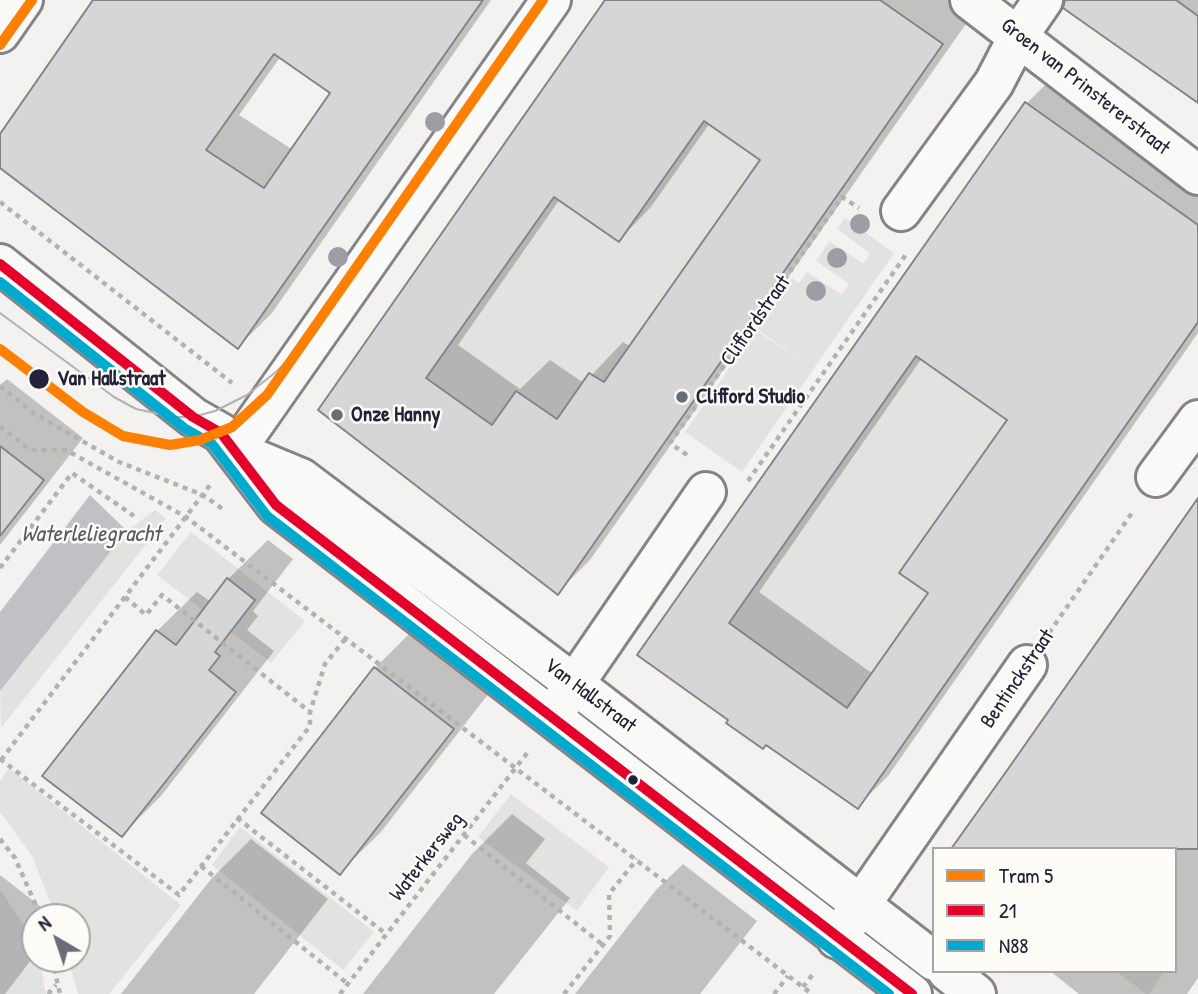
<!DOCTYPE html>
<html>
<head>
<meta charset="utf-8">
<style>
	body { margin:0 }
	#map { position:relative; width:1198px; height:994px; overflow:hidden; background:#f3f2f0; font-family:"Patrick Hand",sans-serif }
	canvas { display:block }
	.legend { position:absolute; left:932px; top:847px; width:245px; height:126px; box-sizing:border-box; background:#fdfcf7; border:2px solid #a5a5ac; margin:0; padding:9px 12px; list-style:none; font-size:21px; color:#22223b }
	.legend li { display:flex; align-items:center; gap:14px; height:35px }
	.legend b { width:35px; border:2px solid #a5a5ac }
	.north { position:absolute; left:21px; top:903px; width:70px; height:70px; box-sizing:border-box; background:#fdfcf7; border:2px solid #a5a5ac; border-radius:50%; rotate:321deg; font-size:19px; font-weight:700; line-height:28px; text-align:center; color:#22223b }
	.north::after { content:''; display:block; margin:auto; width:24px; height:32px; background:#6b6b7a; clip-path:polygon(50% 0,100% 100%,50% 72%,0 100%) }
</style>
</head>
<body>
<div id="map">
<canvas width="1198" height="994"></canvas>
<ul class="legend">
<li><b style="height:9px;background:#ff7f00"></b>Tram 5</li>
<li><b style="height:9px;background:#e4002b"></b>21</li>
<li><b style="height:9px;background:#00a9ce"></b>N88</li>
</ul>
<div class="north">N</div>
</div>
<script>
const context = document.querySelector('canvas').getContext('2d');
context.lineJoin = 'round';
function paint(path, color) {
  context.fillStyle = color;
  context.fill(path, 'evenodd');
}
function toPath(rows) {
  const path = new Path2D();
  for (const r of rows) {
    path.moveTo(r[0], r[1]);
    for (let i = 2; i < r.length; i += 2) path.lineTo(r[i], r[i + 1]);
  }
  return path;
}
function stroke(path, color, width, dash) {
  context.strokeStyle = color;
  context.lineWidth = width;
  context.lineCap = dash ? 'butt' : 'round';
  context.setLineDash(dash || []);
  context.stroke(path);
}
function label(font, color, halo, rows, align = 'center') {
  context.font = font + ' "Patrick Hand",sans-serif';
  context.lineWidth = 5;
  context.setLineDash([]);
  context.textBaseline = 'middle';
  context.strokeStyle = halo;
  context.fillStyle = color;
  for (const [text, x, y, turn = 0] of rows) {
    context.save();
    context.translate(x, y);
    context.rotate((+turn || 0) * Math.PI / 180);
    context.textAlign = isNaN(turn) ? turn : align;
    if (halo) context.strokeText(text, 0, 0);
    context.fillText(text, 0, 0);
    context.restore();
  }
}
paint(toPath([
	[697,0,892,70,551,546,392,407],
	[1038,169,1197,278,846,762,697,649],
	[845,218,894,253,742,472,685,432,756,330,809,367,757,329,792,278,799,283,807,272,842,295,849,284,816,261,829,241,864,264,870,253,837,229],
	[155,510,166,519,1,728,0,691,127,531],
	[191,532,305,621,271,663,157,575],
	[9,768,181,905,109,994,78,994,68,959,77,959,77,917,56,917,32,856,0,812,0,781],
	[511,794,609,867,577,911,478,837],
	[240,827,374,932,343,970,212,865],
	[0,889,35,942,35,959,39,959,46,994,0,994],
	[1116,971,1165,971,1149,994,1146,994]
]), '#e2e2e1');
paint(toPath([
	[90,495,127,531,0,691,0,612]
]), '#c1c1c5');
paint(toPath([
	[96,0,491,0,272,313,238,347,0,166,0,137],
	[281,56,332,92,293,150,239,115],
	[607,0,959,0,975,11,590,560,558,592,320,410],
	[710,123,763,159,631,347,623,342,584,383,550,360,520,389,458,345,560,199,619,240,651,207],
	[1098,0,1198,0,1198,101],
	[1057,73,1198,173,1198,333,888,776,857,807,639,655,1026,104],
	[922,358,1009,420,931,592,873,674,759,592],
	[7,379,83,438,0,545,0,385],
	[1198,501,1198,978,1187,994,1079,994,1050,971,1175,971,1175,849],
	[268,540,293,559,253,611,258,616,247,630,274,651,161,796,122,835,45,775,157,631,197,592,211,602,228,579],
	[416,627,493,688,381,832,340,872,263,812,375,668],
	[512,814,545,839,526,863,570,898,494,994,363,994,472,854],
	[251,839,328,899,254,994,121,994,211,879],
	[683,864,757,921,700,994,575,994,656,890],
	[0,875,54,917,35,917,35,955,5,994,0,994]
]), '#0003');
const building = toPath([
	[93,0,483,0,238,349,0,168,0,134,93,0],
	[274,54,330,93,264,188,206,150,274,54],
	[605,0,880,0,943,44,558,595,318,410,605,0],
	[704,121,760,160,604,382,589,373,557,419,516,391,492,425,426,378,554,197,619,242,704,121],
	[1065,0,1176,0,1198,16,1198,103,1063,8,1065,0],
	[1025,102,1198,225,1198,322,858,809,766,745,763,749,726,723,728,720,637,655,1025,102],
	[916,356,1007,420,899,573,928,593,847,708,729,623,916,356],
	[0,446,44,480,0,536,0,446],
	[1198,498,1198,849,951,849,1008,769,1198,498],
	[227,578,255,600,215,652,220,656,209,670,236,692,122,837,42,776,156,630,176,645,227,578],
	[374,667,454,729,340,875,261,813,374,667]
]);
paint(building, '#d7d6d6');
stroke(building, '#848488', 2);
const minor = toPath([
	[970,0,1198,175],
	[0,33,23,0],
	[901,211,994,83,1019,35,1043,0],
	[235,451,551,0],
	[1156,477,1198,420],
	[555,712,706,492],
	[837,939,1027,665]
]);
const tertiary = toPath([
	[0,264,193,417,221,433,276,505,912,994],
	[236,451,301,478,573,683,934,961],
	[947,971,976,994]
]);
stroke(minor, '#848488', 44);
stroke(tertiary, '#848488', 44);
stroke(toPath([
	[0,202,232,383],
	[0,386,35,414,119,462,203,495,224,510],
	[0,426,30,450,66,450,186,517,812,994],
	[687,455,670,443,842,197,859,208],
	[748,481,907,253],
	[0,568,72,473,134,516],
	[125,597,146,615,162,595,310,712],
	[1049,633,1134,510],
	[0,759,179,895,310,726,310,712,325,664,346,638],
	[1,760,210,485],
	[237,818,386,934],
	[464,835,603,945],
	[0,839,15,858,41,917],
	[201,866,348,984],
	[52,959,60,994],
	[803,987,813,974],
	[48,994,56,985],
	[340,994,528,752],
	[564,994,610,936,609,894,637,859],
	[774,994,788,976]
]), '#b2b2b4', 4.5, [5, 5]);
stroke(minor, '#fafaf8', 38);
stroke(tertiary, '#fafaf8', 38);
stroke(toPath([
	[0,313,114,397,136,409,174,417,193,417,215,411,247,395,277,371,304,343]
]), '#b2b2b4', 2);
stroke(toPath([
	[0,264,193,417,221,433,276,505,912,994]
]), '#e4002b', 10);
stroke(toPath([
	[0,282,184,428,212,444,267,516,889,994]
]), '#00a9ce', 10);
stroke(toPath([
	[0,45,32,0],
	[0,349,83,412,123,436,170,445,200,440,232,427,267,395,543,0]
]), '#ff7f00', 10);
context.fillStyle = '#9e9da6';
for (const [x, y] of [
	[435,122],
	[860,224],
	[338,257],
	[837,258],
	[816,291]
]) {
  context.beginPath();
  context.arc(x, y, 10, 0, 2 * Math.PI);
  context.fill();
}
for (const [x, y, r, color] of [
	[39,379,11,"#22223b"],
	[682,397,7,"#6b6b7a"],
	[337,415,7,"#6b6b7a"],
	[633,780,6,"#22223b"]
]) {
  const dot = new Path2D();
  dot.arc(x, y, r, 0, 2 * Math.PI);
  context.fillStyle = color;
  context.fill(dot);
  stroke(dot, '#fdfcf7', 2.5);
}
label('21px', '#22223b', '#fdfcf7', [
	["Groen van Prinstererstraat",1085,87,38],
	["Cliffordstraat",756,321,-55],
	["Bentinckstraat",1018,679,-56],
	["Van Hallstraat",590,696,37],
	["Waterkersweg",427,857,-52]
]);
label('bold 21px', '#22223b', '#fdfcf7', [
	["Van Hallstraat",57,379]
], 'left');
label('bold 21px', '#22223b', '#fdfcf7', [
	["Clifford Studio",696,397],
	["Onze Hanny",351,415]
], 'left');
label('italic 23px', '#59596b', '#fdfcf7', [
	["Waterleliegracht",91,535]
]);
</script>
</body>
</html>
